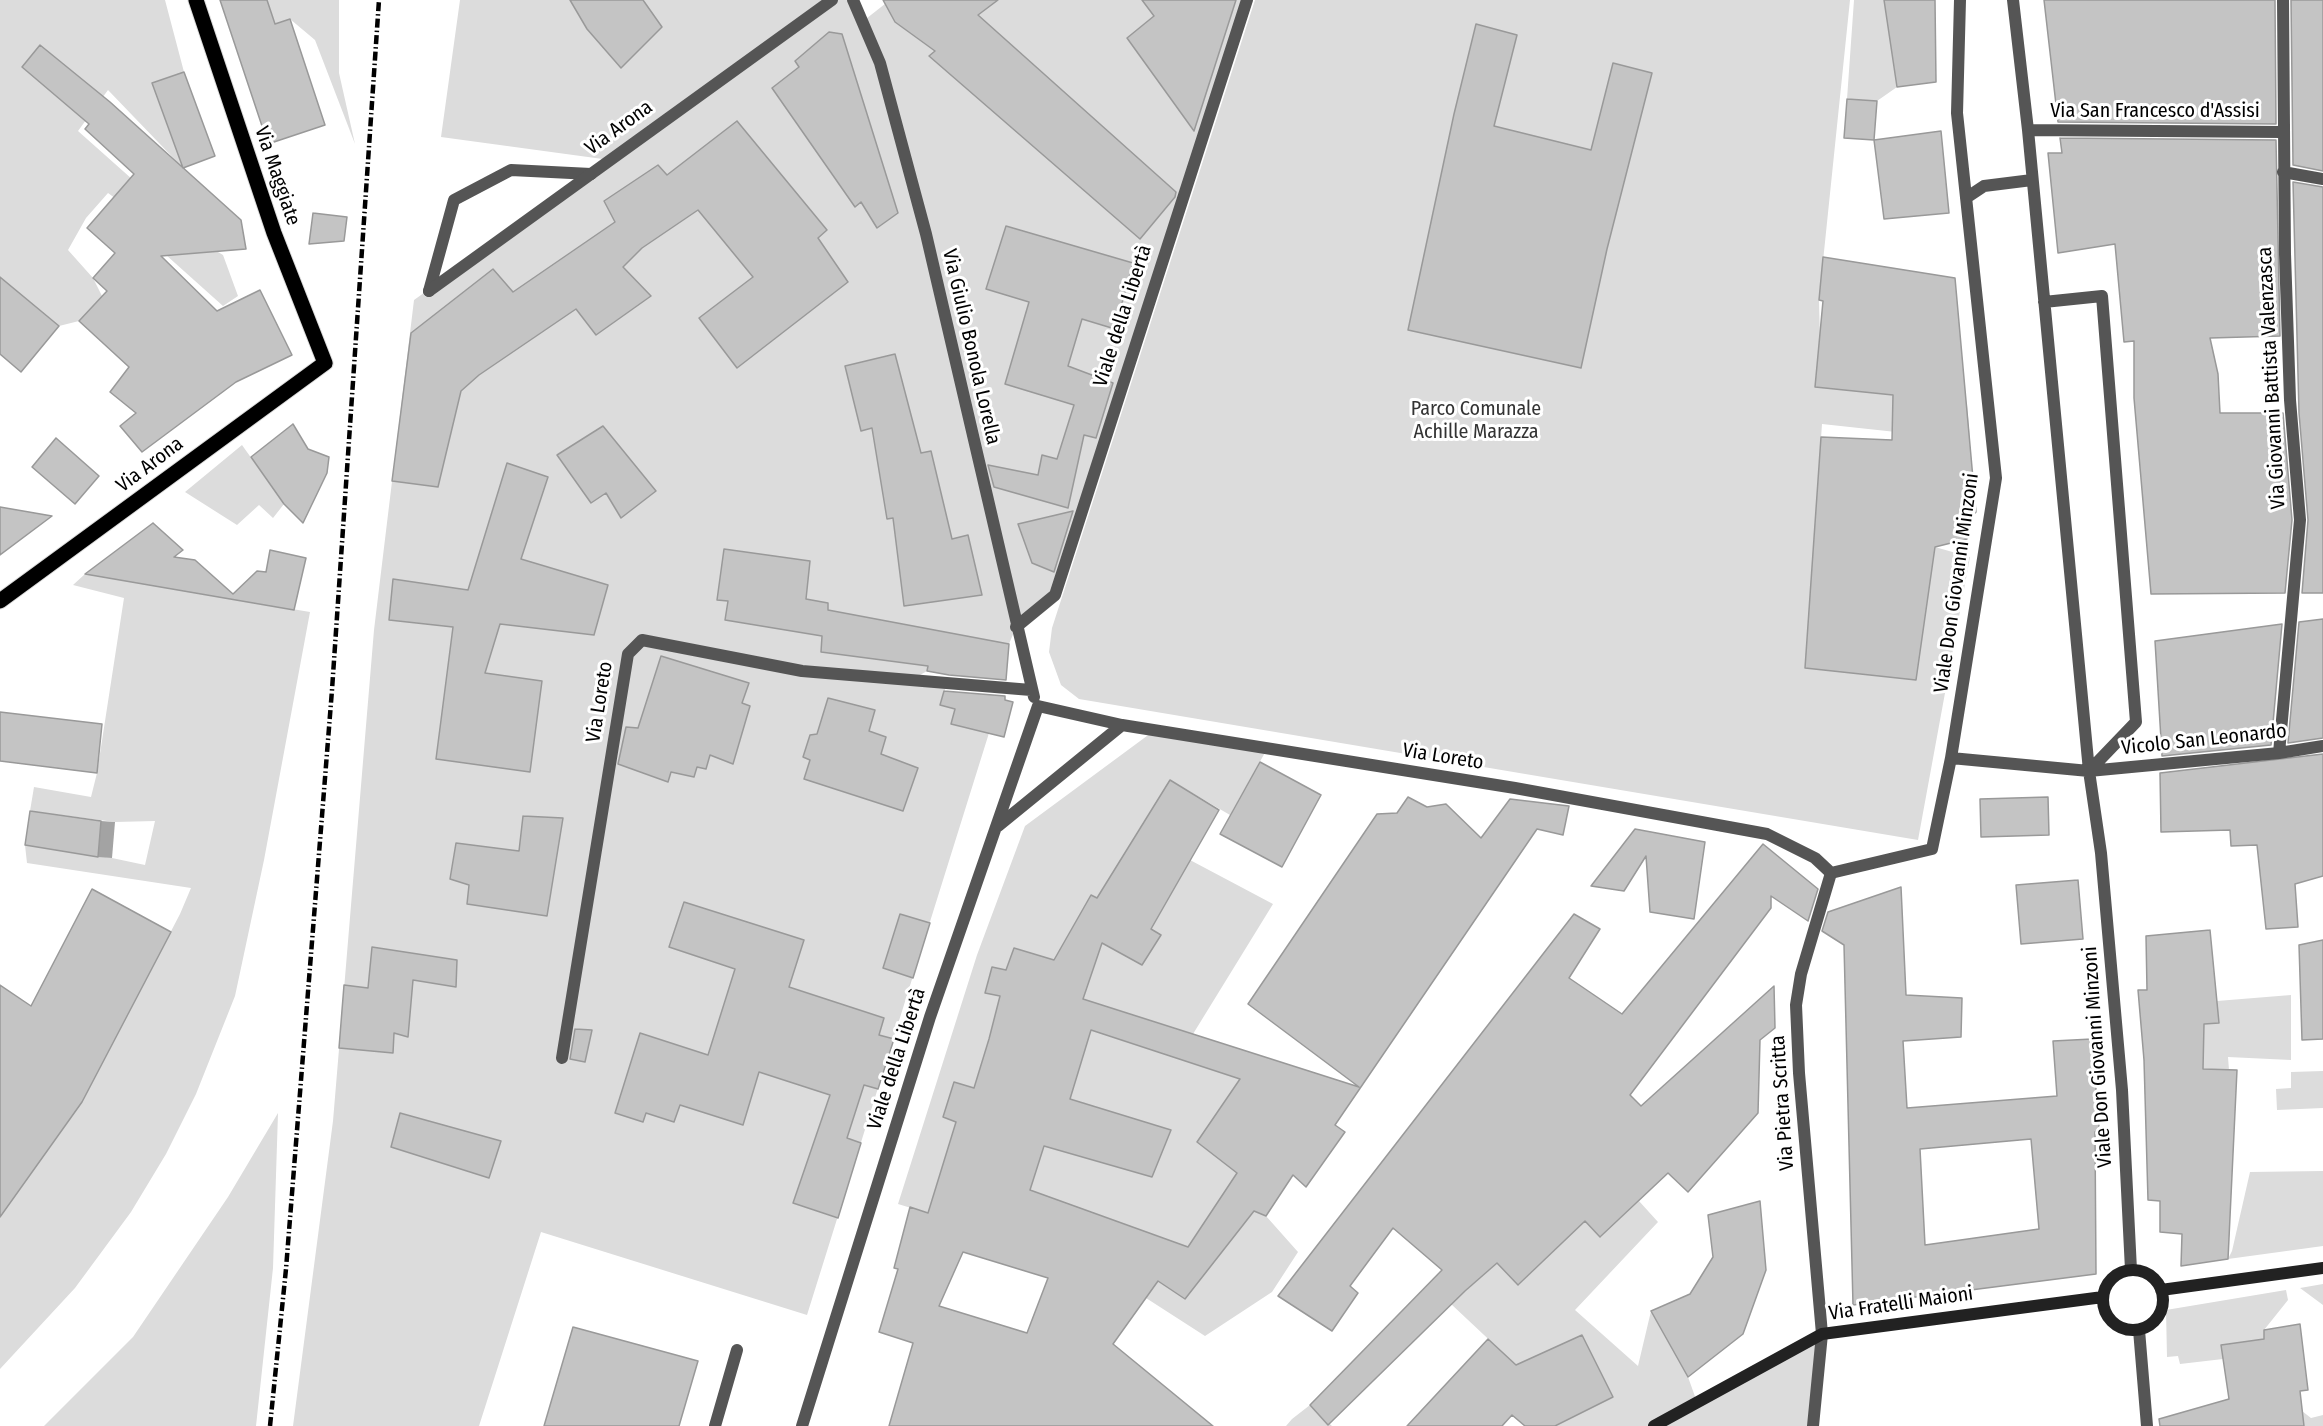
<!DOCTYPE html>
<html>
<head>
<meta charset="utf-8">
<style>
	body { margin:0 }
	canvas { display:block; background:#fff }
</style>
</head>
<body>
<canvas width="2323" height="1426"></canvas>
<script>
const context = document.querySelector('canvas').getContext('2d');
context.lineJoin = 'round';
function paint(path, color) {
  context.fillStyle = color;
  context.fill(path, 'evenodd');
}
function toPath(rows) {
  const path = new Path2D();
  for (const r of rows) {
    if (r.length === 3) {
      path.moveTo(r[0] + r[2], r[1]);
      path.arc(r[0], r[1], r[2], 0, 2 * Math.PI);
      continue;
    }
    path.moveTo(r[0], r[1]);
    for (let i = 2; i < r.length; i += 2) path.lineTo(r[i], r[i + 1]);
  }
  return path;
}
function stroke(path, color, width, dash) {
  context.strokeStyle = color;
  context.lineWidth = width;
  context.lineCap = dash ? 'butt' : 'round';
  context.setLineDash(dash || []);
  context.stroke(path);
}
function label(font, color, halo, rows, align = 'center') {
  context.font = font + ' "Fira Sans Condensed",sans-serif';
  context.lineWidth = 6;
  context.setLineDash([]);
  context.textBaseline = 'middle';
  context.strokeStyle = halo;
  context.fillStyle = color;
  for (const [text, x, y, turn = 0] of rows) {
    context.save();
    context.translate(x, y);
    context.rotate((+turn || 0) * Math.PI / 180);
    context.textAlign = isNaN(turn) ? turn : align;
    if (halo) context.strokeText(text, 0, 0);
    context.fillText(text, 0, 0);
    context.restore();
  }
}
paint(toPath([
	[0,0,165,0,184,72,153,84,183,168,108,90,78,131,205,244,223,255,238,296,223,306,156,246,157,229,108,193,86,218,68,250,93,278,102,296,79,321,59,326,0,277],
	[267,0,339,0,339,73,355,144,315,40,290,19,275,24],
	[460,0,853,0,862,22,890,0,1246,0,1055,595,1016,627,1009,644,930,630,927,671,913,679,947,682,941,705,955,709,989,733,807,1315,541,1232,479,1426,293,1426,333,1121,374,630,414,300,610,160,441,137],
	[1255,0,1850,0,1819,300,1820,339,1815,386,1967,404,1970,440,1822,424,1805,667,1916,680,1935,547,1970,557,1918,840,1079,699,1061,685,1049,652,1052,628],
	[1854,0,1885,0,1897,87,1877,101,1847,99],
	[242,445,284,504,273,518,259,505,237,525,185,492],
	[85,574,310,612,264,860,235,996,196,1094,166,1154,131,1212,75,1288,0,1369,0,1217,82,1102,180,914,191,888,27,863,25,845,112,858,145,865,155,821,115,822,30,811,34,787,91,797,97,773,124,598,73,585],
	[1155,730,1267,749,1230,815,1170,780,1113,872,1190,860,1273,904,1193,1034,1253,1061,1197,1142,1237,1173,1164,1284,1185,1299,1254,1211,1266,1216,1298,1252,1272,1292,1205,1336,1146,1298,1182,1245,1038,1193,1023,1242,898,1204,977,955,1025,826],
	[2291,995,2291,1060,2228,1057,2229,1070,2203,1070,2202,1024,2219,1023,2217,1001],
	[2323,1071,2323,1108,2277,1110,2276,1089,2291,1088,2291,1072],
	[278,1113,273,1268,256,1426,44,1426,133,1337,228,1197],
	[2323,1171,2323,1246,2228,1259,2232,1251,2250,1172],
	[1639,1201,1658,1222,1575,1310,1638,1366,1651,1311,1688,1377,1697,1402,1822,1334,1813,1426,1555,1426,1612,1397,1582,1335,1516,1365,1451,1304,1497,1263,1519,1285,1560,1245,1567,1204,1601,1237],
	[2323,1284,2323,1305,2300,1288],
	[2286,1290,2288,1300,2264,1330,2264,1339,2222,1345,2223,1359,2180,1364,2178,1356,2167,1357,2166,1310],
	[1310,1405,1332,1426,1286,1426,1292,1419],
	[2302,1411,2311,1418,2323,1415,2323,1426,2304,1426]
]), '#dcdcdc');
paint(toPath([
	[101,821,115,822,112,858,98,857]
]), '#a3a3a3');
const building = toPath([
	[220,0,267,0,275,24,290,19,325,125,268,144,220,0],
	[570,0,643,0,662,27,621,68,587,29,570,0],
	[883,0,998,0,978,15,1176,192,1175,197,1140,239,929,56,935,51,895,22,883,0],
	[1142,0,1236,0,1194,131,1127,38,1154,16,1142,0],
	[1884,0,1935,0,1936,82,1897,87,1884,0],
	[2044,0,2275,0,2276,124,2058,122,2044,0],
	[2291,0,2323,0,2323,171,2293,165,2291,0],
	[1476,24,1517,35,1494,126,1591,150,1613,63,1652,73,1607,249,1581,368,1408,330,1454,114,1476,24],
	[829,32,842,34,898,213,877,228,861,202,855,207,772,88,799,67,795,61,829,32],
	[40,45,110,102,241,220,246,249,161,256,217,311,260,290,292,355,236,382,142,452,120,426,136,413,110,392,129,367,79,321,107,291,93,278,115,253,87,228,134,174,85,129,89,124,22,67,40,45],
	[184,72,215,156,183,168,152,83,184,72],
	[1847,99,1877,101,1874,140,1844,138,1847,99],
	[737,121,827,230,818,238,848,282,737,368,699,318,753,277,698,210,642,248,623,267,651,296,596,335,576,309,479,375,461,391,438,487,392,481,411,333,493,269,513,292,615,222,604,201,658,165,667,175,737,121],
	[1941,131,1949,213,1884,219,1874,140,1941,131],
	[2060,138,2276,140,2280,336,2210,338,2218,374,2220,413,2283,413,2292,520,2285,593,2151,594,2134,398,2134,341,2124,342,2115,244,2058,253,2048,153,2062,153,2060,138],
	[2293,182,2323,187,2323,593,2302,593,2308,520,2299,413,2293,182],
	[313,213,347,217,344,241,309,244,313,213],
	[1006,226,1133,263,1115,329,1082,319,1068,366,1113,383,1096,438,1084,435,1068,508,994,487,988,465,1038,475,1042,455,1057,459,1074,405,1005,384,1029,302,986,289,1006,226],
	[1823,257,1955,278,1976,512,1970,518,1967,539,1935,547,1916,680,1805,668,1821,437,1892,440,1893,395,1815,387,1823,301,1819,300,1823,257],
	[0,277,59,326,21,372,0,354,0,277],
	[895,354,921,453,931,451,952,539,968,535,982,595,904,606,893,518,887,519,872,428,861,431,845,366,895,354],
	[293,424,308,449,329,457,327,473,303,523,284,504,251,457,293,424],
	[603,426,656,491,621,518,606,493,591,503,557,455,603,426],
	[56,438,99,476,75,504,32,467,56,438],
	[507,463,548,477,521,559,608,585,594,635,500,624,485,673,542,681,530,772,436,759,453,627,389,620,393,579,468,590,507,463],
	[0,507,52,516,0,555,0,507],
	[1073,511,1054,572,1032,563,1018,524,1073,511],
	[153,523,183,550,174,557,195,560,233,594,257,571,266,572,270,550,306,558,294,610,85,574,153,523],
	[724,549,810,561,806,599,828,603,828,610,1009,644,1006,680,949,675,927,671,928,666,821,652,822,636,725,620,728,601,717,600,724,549],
	[2323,619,2323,738,2288,743,2299,622,2323,619],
	[2282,624,2271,745,2162,756,2155,641,2282,624],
	[661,656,749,683,742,703,750,706,733,764,710,755,706,769,697,767,694,777,671,772,668,782,618,764,626,727,638,728,661,656],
	[944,691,1005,696,1005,700,1013,702,1004,737,951,724,955,709,940,705,944,691],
	[828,698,875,710,869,731,886,737,881,754,918,768,903,811,804,779,810,760,803,757,810,735,817,734,828,698],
	[0,712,102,724,97,773,0,761,0,712],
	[2323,754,2323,876,2295,884,2298,927,2266,929,2257,845,2231,846,2230,830,2161,832,2160,773,2323,754],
	[1260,762,1321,795,1282,867,1220,834,1260,762],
	[1170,780,1219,810,1151,929,1161,935,1142,965,1102,943,1083,999,1359,1087,1248,1004,1377,814,1397,813,1408,797,1427,807,1446,804,1481,838,1510,799,1569,806,1563,835,1537,829,1335,1125,1345,1132,1306,1187,1293,1175,1266,1216,1254,1211,1185,1299,1158,1281,1113,1344,1213,1426,889,1426,913,1343,879,1332,898,1269,894,1268,910,1207,928,1213,956,1122,943,1117,954,1082,974,1088,989,1039,1000,996,985,993,992,967,1006,970,1014,948,1054,960,1091,895,1097,898,1170,780],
	[1091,1030,1240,1079,1197,1142,1237,1173,1188,1247,1030,1190,1044,1146,1152,1177,1171,1130,1070,1099,1091,1030],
	[963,1252,1048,1278,1027,1333,939,1306,963,1252],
	[2048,797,2049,835,1981,837,1980,799,2048,797],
	[30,811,101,821,98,857,25,845,30,811],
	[523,816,563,818,547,916,467,904,469,885,450,879,456,843,519,851,523,816],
	[1635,829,1705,842,1694,919,1650,912,1646,856,1624,891,1591,886,1635,829],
	[1763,844,1818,889,1808,921,1771,896,1771,908,1630,1095,1641,1106,1774,986,1775,1028,1760,1040,1758,1113,1688,1192,1668,1173,1600,1237,1585,1221,1518,1285,1497,1263,1465,1291,1328,1425,1310,1405,1442,1270,1393,1228,1350,1286,1358,1293,1332,1331,1278,1296,1574,914,1600,929,1569,978,1622,1014,1763,844],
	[2078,880,2083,939,2021,944,2016,885,2078,880],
	[1901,887,1906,995,1962,998,1961,1037,1903,1041,1907,1108,2057,1096,2053,1041,2092,1039,2099,1127,2095,1132,2096,1274,1853,1305,1844,945,1822,931,1828,912,1901,887],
	[2031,1139,2039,1229,1925,1245,1920,1149,2031,1139],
	[92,889,171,932,82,1102,0,1217,0,985,31,1006,92,889],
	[684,902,804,940,789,987,884,1018,879,1035,894,1039,878,1089,864,1085,847,1138,861,1143,838,1218,793,1203,830,1095,759,1072,743,1125,680,1105,674,1122,646,1113,643,1122,615,1113,640,1033,708,1055,735,969,669,947,684,902],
	[900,914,930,923,913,978,883,968,900,914],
	[2210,930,2219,1023,2204,1024,2203,1069,2237,1070,2228,1259,2181,1266,2182,1234,2160,1232,2160,1201,2148,1200,2144,1060,2138,990,2147,990,2146,936,2210,930],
	[2323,940,2323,1039,2302,1040,2299,945,2323,940],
	[372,947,457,960,456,987,413,980,408,1037,394,1033,393,1053,339,1048,344,985,368,988,372,947],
	[575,1029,592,1030,585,1062,570,1059,575,1029],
	[400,1113,501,1141,489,1178,391,1147,400,1113],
	[1760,1201,1766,1270,1743,1334,1688,1377,1651,1311,1690,1294,1713,1257,1708,1215,1760,1201],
	[2300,1324,2308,1390,2300,1391,2304,1426,2160,1426,2159,1419,2229,1399,2221,1345,2264,1339,2264,1330,2300,1324],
	[573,1327,698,1361,679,1426,544,1426,573,1327],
	[1582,1335,1613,1397,1555,1426,1525,1426,1512,1415,1502,1426,1407,1426,1488,1339,1516,1365,1582,1335]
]);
paint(building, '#c4c4c4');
stroke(building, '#999', 1.5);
const primary = toPath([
	[0,601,325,363,274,233,196,0]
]);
stroke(primary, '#dbdbdb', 17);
stroke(toPath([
	[429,291,454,200,511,170,591,174],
	[715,1426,737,1350]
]), '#555', 12);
stroke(toPath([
	[853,0,880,63,926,234,1034,697],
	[2013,0,2028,130,2089,771,2101,853,2122,1090,2131,1270],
	[2028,130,2282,132],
	[2283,172,2323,179],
	[1966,198,1984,186,2032,180],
	[429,291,832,0],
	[2044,302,2102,296,2136,722,2089,771],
	[1016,627,1055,595,1247,0],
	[1038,706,1122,725,1515,788,1767,834,1815,858,1831,873],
	[2279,753,2300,520,2290,400,2285,254,2283,0],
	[1951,758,2089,771,2279,753,2323,746],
	[998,826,1122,725],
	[1831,873,1932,849,1951,758,1996,478,1957,113,1960,0],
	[562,1058,628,654,642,640,802,671,1031,690],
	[2139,1330,2147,1426],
	[802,1426,930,1017,1038,706],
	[1813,1426,1822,1334,1799,1073,1796,1005,1801,974,1831,873]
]), '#555', 12);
stroke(toPath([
	[2133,1300,30],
	[2161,1290,2323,1268],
	[1654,1426,1822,1334,2103,1297]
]), '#222', 12);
stroke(primary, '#000', 15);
stroke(toPath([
	[270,1426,286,1269,332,690,379,0]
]), '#000', 4.5, [9, 3, 1.5, 3]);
label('20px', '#000', '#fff', [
	["Via San Francesco d'Assisi",2155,111],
	["Via Arona",619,128,-36],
	["Via Maggiate",277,176,71],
	["Viale della Libertà",1123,316,-72],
	["Via Giulio Bonola Lorella",971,347,77],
	["Via Giovanni Battista Valenzasca",2272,378,-93],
	["Via Arona",150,465,-37],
	["Viale Don Giovanni Minzoni",1957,583,-82],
	["Via Loreto",600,702,-81],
	["Vicolo San Leonardo",2204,740,-6],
	["Via Loreto",1443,757,9],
	["Viale Don Giovanni Minzoni",2098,1057,-94],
	["Viale della Libertà",897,1059,-72],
	["Via Pietra Scritta",1783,1103,-94],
	["Via Fratelli Maioni",1901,1304,-8]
]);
label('20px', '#333', '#fff', [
	["Parco Comunale",1476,409],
	["Achille Marazza",1476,432]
]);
</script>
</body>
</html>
